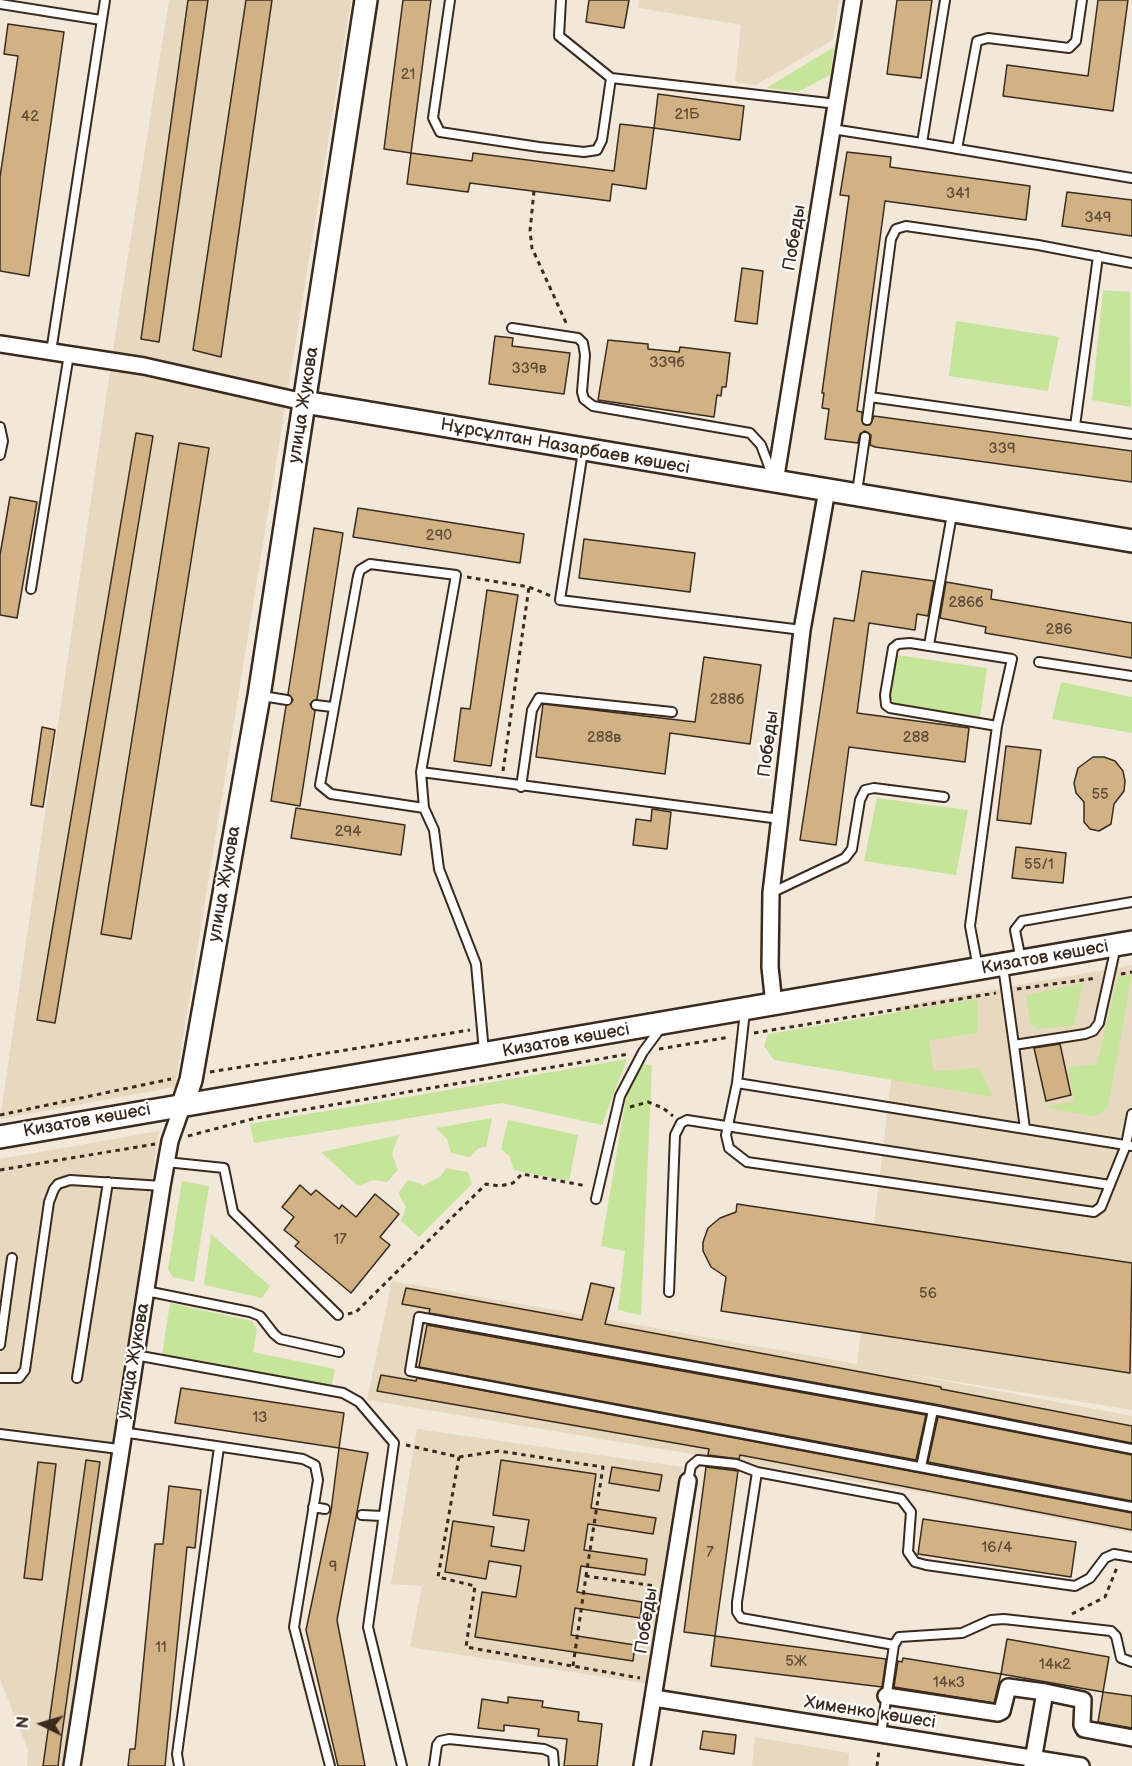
<!DOCTYPE html>
<html>
<head>
<meta charset="utf-8">
<style>
	body { margin:0 }
	#map { position:relative; width:1132px; height:1766px; overflow:hidden; background:#f1e8da; font-family:"Balsamiq Sans",sans-serif }
	canvas { display:block }
	.north { position:absolute; left:12px; top:1694px; width:60px; height:60px; -webkit-text-stroke:4px #fff; paint-order:stroke; rotate:275deg; font-size:16px; font-weight:700; line-height:24px; text-align:center; color:#3b2a1e }
	.north::after { content:''; display:block; margin:auto; width:21px; height:27px; background:#3b2a1e; clip-path:polygon(50% 0,100% 100%,50% 72%,0 100%) }
</style>
</head>
<body>
<div id="map">
<canvas width="1132" height="1766"></canvas>
<div class="north">N</div>
</div>
<script>
const context = document.querySelector('canvas').getContext('2d');
context.lineJoin = 'round';
function paint(path, color) {
  context.fillStyle = color;
  context.fill(path, 'evenodd');
}
function toPath(rows) {
  const path = new Path2D();
  for (const r of rows) {
    path.moveTo(r[0], r[1]);
    for (let i = 2; i < r.length; i += 2) path.lineTo(r[i], r[i + 1]);
  }
  return path;
}
function stroke(path, color, width, dash) {
  context.strokeStyle = color;
  context.lineWidth = width;
  context.lineCap = dash ? 'butt' : 'round';
  context.setLineDash(dash || []);
  context.stroke(path);
}
function label(font, color, halo, rows, align = 'center') {
  context.font = font + ' "Balsamiq Sans",sans-serif';
  context.lineWidth = 4.5;
  context.setLineDash([]);
  context.textBaseline = 'middle';
  context.strokeStyle = halo;
  context.fillStyle = color;
  for (const [text, x, y, turn = 0] of rows) {
    context.save();
    context.translate(x, y);
    context.rotate((+turn || 0) * Math.PI / 180);
    context.textAlign = isNaN(turn) ? turn : align;
    if (halo) context.strokeText(text, 0, 0);
    context.fillText(text, 0, 0);
    context.restore();
  }
}
paint(toPath([
	[169,0,351,0,175,1087,0,1119,115,337],
	[639,0,839,0,833,40,756,85,735,82,741,25,638,8],
	[1132,965,1132,1410,897,1372,1132,1416,1132,1533,943,1496,367,1400,392,1281,857,1364,900,1006],
	[159,1131,65,1766,27,1766,28,1750,0,1679,0,1159],
	[417,1429,683,1467,650,1684,410,1647,422,1586,391,1584],
	[755,1737,849,1753,848,1766,752,1766]
]), '#e7d8c0');
paint(toPath([
	[834,47,830,75,798,92,766,88],
	[1103,290,1130,292,1131,407,1092,400],
	[956,321,1059,337,1048,391,949,376],
	[897,655,987,668,980,718,890,702],
	[1061,682,1132,697,1132,733,1052,719],
	[877,798,968,810,956,875,864,861],
	[1132,974,1108,1107,1100,1114,1092,1116,1044,1107,1074,1101,1068,1068,1097,1064,1118,976],
	[1083,983,1074,1025,1038,1029,1033,1026,1030,1022,1026,995],
	[977,999,978,1033,929,1040,933,1071,979,1068,993,1097,774,1060,764,1046,768,1034],
	[627,1059,602,1125,502,1103,254,1143,250,1124],
	[641,1064,652,1065,641,1315,618,1310,625,1251,601,1246,627,1091],
	[492,1118,486,1147,479,1148,470,1157,451,1153,447,1139,436,1128],
	[508,1120,578,1135,569,1181,514,1170,510,1157,501,1149],
	[399,1135,392,1154,398,1170,387,1182,373,1180,358,1186,321,1152],
	[446,1168,468,1172,472,1184,419,1237,401,1221,406,1207,398,1193,408,1180,424,1185,441,1176],
	[182,1181,209,1186,194,1282,173,1277,168,1269],
	[211,1234,270,1286,262,1298,204,1285],
	[170,1303,252,1321,257,1330,253,1352,335,1369,332,1386,162,1354]
]), '#c7e49b');
const building = toPath([
	[188,0,208,0,159,342,141,339,188,0],
	[246,0,272,0,221,357,193,350,246,0],
	[403,0,431,0,411,153,384,149,403,0],
	[589,0,629,0,624,28,586,22,589,0],
	[897,0,932,0,921,78,887,74,897,0],
	[1098,0,1128,0,1113,111,1003,96,1007,65,1088,76,1098,0],
	[8,24,64,32,29,276,0,271,0,177,18,56,4,54,8,24],
	[658,94,744,106,740,140,654,128,658,94],
	[620,124,654,128,646,189,612,184,610,201,470,183,468,192,407,184,411,153,472,161,473,153,614,171,620,124],
	[847,152,891,157,890,167,1030,186,1026,220,885,201,857,411,862,412,863,424,870,425,874,416,1132,451,1132,482,875,447,870,445,871,435,865,431,860,434,858,443,825,439,829,409,822,408,824,393,822,393,849,196,840,195,847,152],
	[1067,192,1132,200,1132,236,1062,226,1067,192],
	[742,268,763,271,757,324,735,321,742,268],
	[495,336,513,338,512,346,570,353,564,394,489,384,495,336],
	[608,340,648,344,648,349,679,352,680,347,730,353,726,387,722,387,721,396,717,395,714,417,598,400,608,340],
	[136,433,153,436,55,1023,37,1020,136,433],
	[179,443,209,448,131,939,101,934,179,443],
	[10,497,37,502,17,618,0,615,0,555,10,497],
	[358,508,524,534,520,563,353,537,358,508],
	[314,528,343,533,317,699,310,704,315,711,300,806,271,801,286,706,293,700,288,694,314,528],
	[584,539,695,553,690,592,579,578,584,539],
	[862,571,934,581,928,616,917,614,915,630,869,623,857,713,969,728,965,762,849,747,836,845,800,840,834,618,854,621,862,571],
	[946,582,992,590,991,599,1132,623,1132,658,985,633,986,627,940,618,946,582],
	[487,590,518,595,491,766,454,761,461,708,470,709,487,590],
	[704,657,761,665,750,744,670,733,665,774,536,757,543,704,695,722,704,657],
	[42,727,55,730,43,807,31,805,42,727],
	[1006,746,1041,750,1031,824,997,820,1006,746],
	[1093,757,1104,757,1115,761,1123,771,1125,781,1124,791,1114,804,1111,824,1099,831,1090,829,1084,822,1084,802,1076,793,1074,783,1078,768,1093,757],
	[296,808,405,825,401,855,291,838,296,808],
	[652,809,671,812,667,849,633,845,636,819,651,821,652,809],
	[1016,847,1066,853,1063,883,1012,878,1016,847],
	[1060,1044,1071,1095,1046,1101,1034,1048,1060,1044],
	[300,1185,311,1195,316,1190,339,1209,342,1205,356,1217,375,1194,399,1214,380,1237,390,1245,351,1293,295,1246,299,1242,284,1230,294,1217,282,1207,300,1185],
	[737,1204,1132,1263,1130,1373,721,1311,726,1277,711,1267,703,1251,703,1242,708,1228,720,1218,736,1212,737,1204],
	[591,1283,614,1288,605,1324,941,1387,941,1389,1132,1426,1132,1443,934,1404,429,1313,430,1309,402,1304,406,1288,582,1320,591,1283],
	[427,1325,926,1415,916,1460,419,1367,427,1325],
	[381,1375,416,1381,417,1378,1132,1513,1132,1530,740,1455,739,1459,708,1455,709,1449,377,1391,381,1375],
	[181,1388,344,1413,339,1448,175,1423,181,1388],
	[938,1417,1132,1455,1132,1501,928,1462,938,1417],
	[339,1448,368,1453,337,1620,365,1766,338,1766,306,1630,331,1511,339,1448],
	[86,1460,100,1462,61,1741,58,1766,43,1766,86,1460],
	[501,1460,596,1474,591,1508,656,1518,653,1534,588,1524,584,1550,647,1559,645,1575,581,1566,577,1592,642,1602,640,1618,575,1608,571,1635,635,1645,633,1661,475,1637,482,1592,516,1597,521,1566,489,1561,486,1579,445,1572,453,1521,494,1527,491,1546,524,1551,529,1520,493,1515,501,1460],
	[38,1462,56,1464,42,1580,24,1578,38,1462],
	[612,1467,662,1475,659,1491,609,1483,612,1467],
	[706,1467,738,1471,715,1636,684,1632,706,1467],
	[169,1486,201,1490,195,1548,187,1547,165,1766,128,1766,130,1749,135,1749,155,1544,163,1544,169,1486],
	[923,1519,1076,1542,1071,1577,918,1554,923,1519],
	[715,1636,886,1659,882,1687,711,1666,715,1636],
	[1007,1639,1109,1657,1103,1692,1001,1674,1007,1639],
	[903,1658,1001,1674,994,1703,894,1687,898,1661,902,1662,903,1658],
	[1103,1692,1132,1696,1132,1728,1098,1722,1103,1692],
	[508,1697,543,1701,542,1707,579,1712,578,1721,602,1724,597,1766,564,1766,567,1739,538,1736,539,1729,504,1725,504,1731,478,1728,482,1699,508,1703,508,1697],
	[703,1731,736,1735,734,1754,700,1749,703,1731]
]);
paint(building, '#d0b284');
stroke(building, '#3b2a1e', 1.5);
const service = toPath([
	[450,0,433,118,440,132,539,147,584,152,597,150,602,140,611,78],
	[561,0,559,36,611,78,837,104],
	[0,4,101,20],
	[832,129,922,143,945,0],
	[922,143,1132,178],
	[957,149,977,41,988,38,1069,48,1076,41,1082,0],
	[512,328,578,338,583,343,585,355,582,392,584,399,593,406,750,433,761,445,773,477],
	[51,352,105,0],
	[870,397,1132,434],
	[867,420,891,239,896,229,906,226,1038,245,1132,263],
	[1075,426,1098,256],
	[0,427,3,441,0,455],
	[583,451,560,600,802,630],
	[857,492,865,437],
	[370,564,456,575,421,772,424,808,331,794,320,785,358,576,360,570,370,564],
	[31,589,69,354],
	[929,645,952,514],
	[1039,662,1132,676],
	[262,696,287,700],
	[316,705,332,707],
	[421,772,780,819],
	[521,787,532,710,539,698,672,712],
	[424,808,434,830,439,869,476,964,484,1052],
	[771,893,845,858,852,849,860,800,865,790,874,788,944,797],
	[1021,960,1015,930,1022,921,1132,902],
	[1003,966,1014,1045,1085,1034,1093,1031,1099,1023,1116,946],
	[978,968,970,926,997,726,1012,659,910,643,898,644,893,648,885,695,886,705,890,708,997,726],
	[745,1011,737,1083,726,1135,729,1148,747,1162,1094,1212,1101,1207,1126,1145,1132,1114],
	[1014,1045,1025,1129],
	[737,1083,1132,1146],
	[166,1162,224,1168,233,1212,338,1315],
	[596,1199,620,1096,643,1052,660,1029],
	[146,1291,250,1312,260,1316,274,1334,280,1339,339,1352],
	[669,1292,675,1135,681,1123,687,1120,1110,1185],
	[0,1345,12,1258],
	[135,1355,343,1393,359,1402,394,1443,368,1627,402,1766],
	[0,1378,19,1378,25,1370,49,1202,54,1189,58,1184,70,1180,162,1186],
	[77,1378,108,1182],
	[122,1432,303,1459,315,1465,318,1480,294,1627,330,1766],
	[0,1434,119,1449],
	[1132,1449,933,1410,419,1317,410,1371,1132,1507],
	[921,1467,933,1410],
	[757,1472,901,1499,911,1512,908,1552,915,1562,926,1565,1075,1586,1090,1578,1105,1558,1114,1554,1132,1557],
	[688,1481,691,1466,698,1460,736,1464,757,1472,737,1602,737,1612,741,1618,894,1645,881,1734],
	[313,1507,325,1509],
	[362,1515,382,1516],
	[894,1645,899,1637,962,1633,991,1620,1004,1619,1111,1631,1116,1636,1121,1658,1132,1662],
	[179,1766,177,1754,219,1447],
	[434,1766,437,1745,440,1741,449,1739,544,1749,553,1753,554,1766]
]);
const minor = toPath([
	[0,344,144,366,304,402],
	[775,482,853,0],
	[774,1005,770,967,771,893,802,630,827,490],
	[886,1696,998,1713,1002,1711,1008,1687,1045,1692,1083,1700,1082,1725,1084,1729,1132,1738],
	[654,1698,1081,1766],
	[72,1766,162,1186,170,1141,183,1104],
	[642,1766,688,1481],
	[1032,1766,1045,1692]
]);
const secondary = toPath([
	[304,402,1132,541],
	[183,1104,191,1080,259,696,366,0],
	[0,1137,1132,942]
]);
stroke(service, '#3b2a1e', 12);
stroke(minor, '#3b2a1e', 20);
stroke(secondary, '#3b2a1e', 26);
stroke(toPath([
	[534,191,530,231,532,248,567,325],
	[467,577,529,587,551,596],
	[503,771,529,587],
	[1121,974,1132,972],
	[1017,989,1097,978],
	[754,1033,996,993],
	[659,1049,730,1037],
	[210,1072,470,1030],
	[630,1107,648,1102,663,1108,673,1116],
	[0,1115,171,1079],
	[188,1136,256,1118,629,1054],
	[0,1170,155,1144],
	[348,1314,356,1312,486,1184,500,1186,513,1183,522,1174,587,1186],
	[406,1445,459,1457,438,1577,475,1586,466,1647,640,1678],
	[459,1457,499,1451,603,1467,586,1576],
	[1072,1614,1105,1597,1118,1565],
	[573,1666,586,1576,655,1586],
	[877,1766,879,1750]
]), '#3b2a1e', 3, [4.5, 4.5]);
stroke(service, '#fff', 8);
stroke(minor, '#fff', 15);
stroke(secondary, '#fff', 21);
label('15px', '#604c38', null, [
	["21",408,75],
	["21Б",687,115],
	["42",30,117],
	["341",958,194],
	["349",1098,218],
	["339б",667,363],
	["339в",529,369],
	["339",1002,449],
	["290",439,536],
	["286б",966,603],
	["286",1059,630],
	["288б",727,700],
	["288в",604,738],
	["288",916,738],
	["55",1100,795],
	["294",348,832],
	["55/1",1039,865],
	["17",340,1240],
	["56",928,1294],
	["13",260,1418],
	["16/4",997,1548],
	["7",710,1553],
	["9",333,1567],
	["11",161,1648],
	["5Ж",796,1662],
	["14к2",1055,1665],
	["14к3",949,1683]
]);
label('18px', '#3b2a1e', '#fff', [
	["Победы",795,238,-81],
	["улица Жукова",304,405,-81],
	["Нұрсұлтан Назарбаев көшесі",565,447,10],
	["Победы",769,744,-83],
	["улица Жукова",225,884,-80],
	["Кизатов көшесі",1045,958,-10],
	["Кизатов көшесі",566,1041,-10],
	["Кизатов көшесі",87,1121,-10],
	["улица Жукова",134,1361,-80],
	["Победы",647,1621,-81],
	["Хименко көшесі",870,1713,9]
]);
</script>
</body>
</html>
